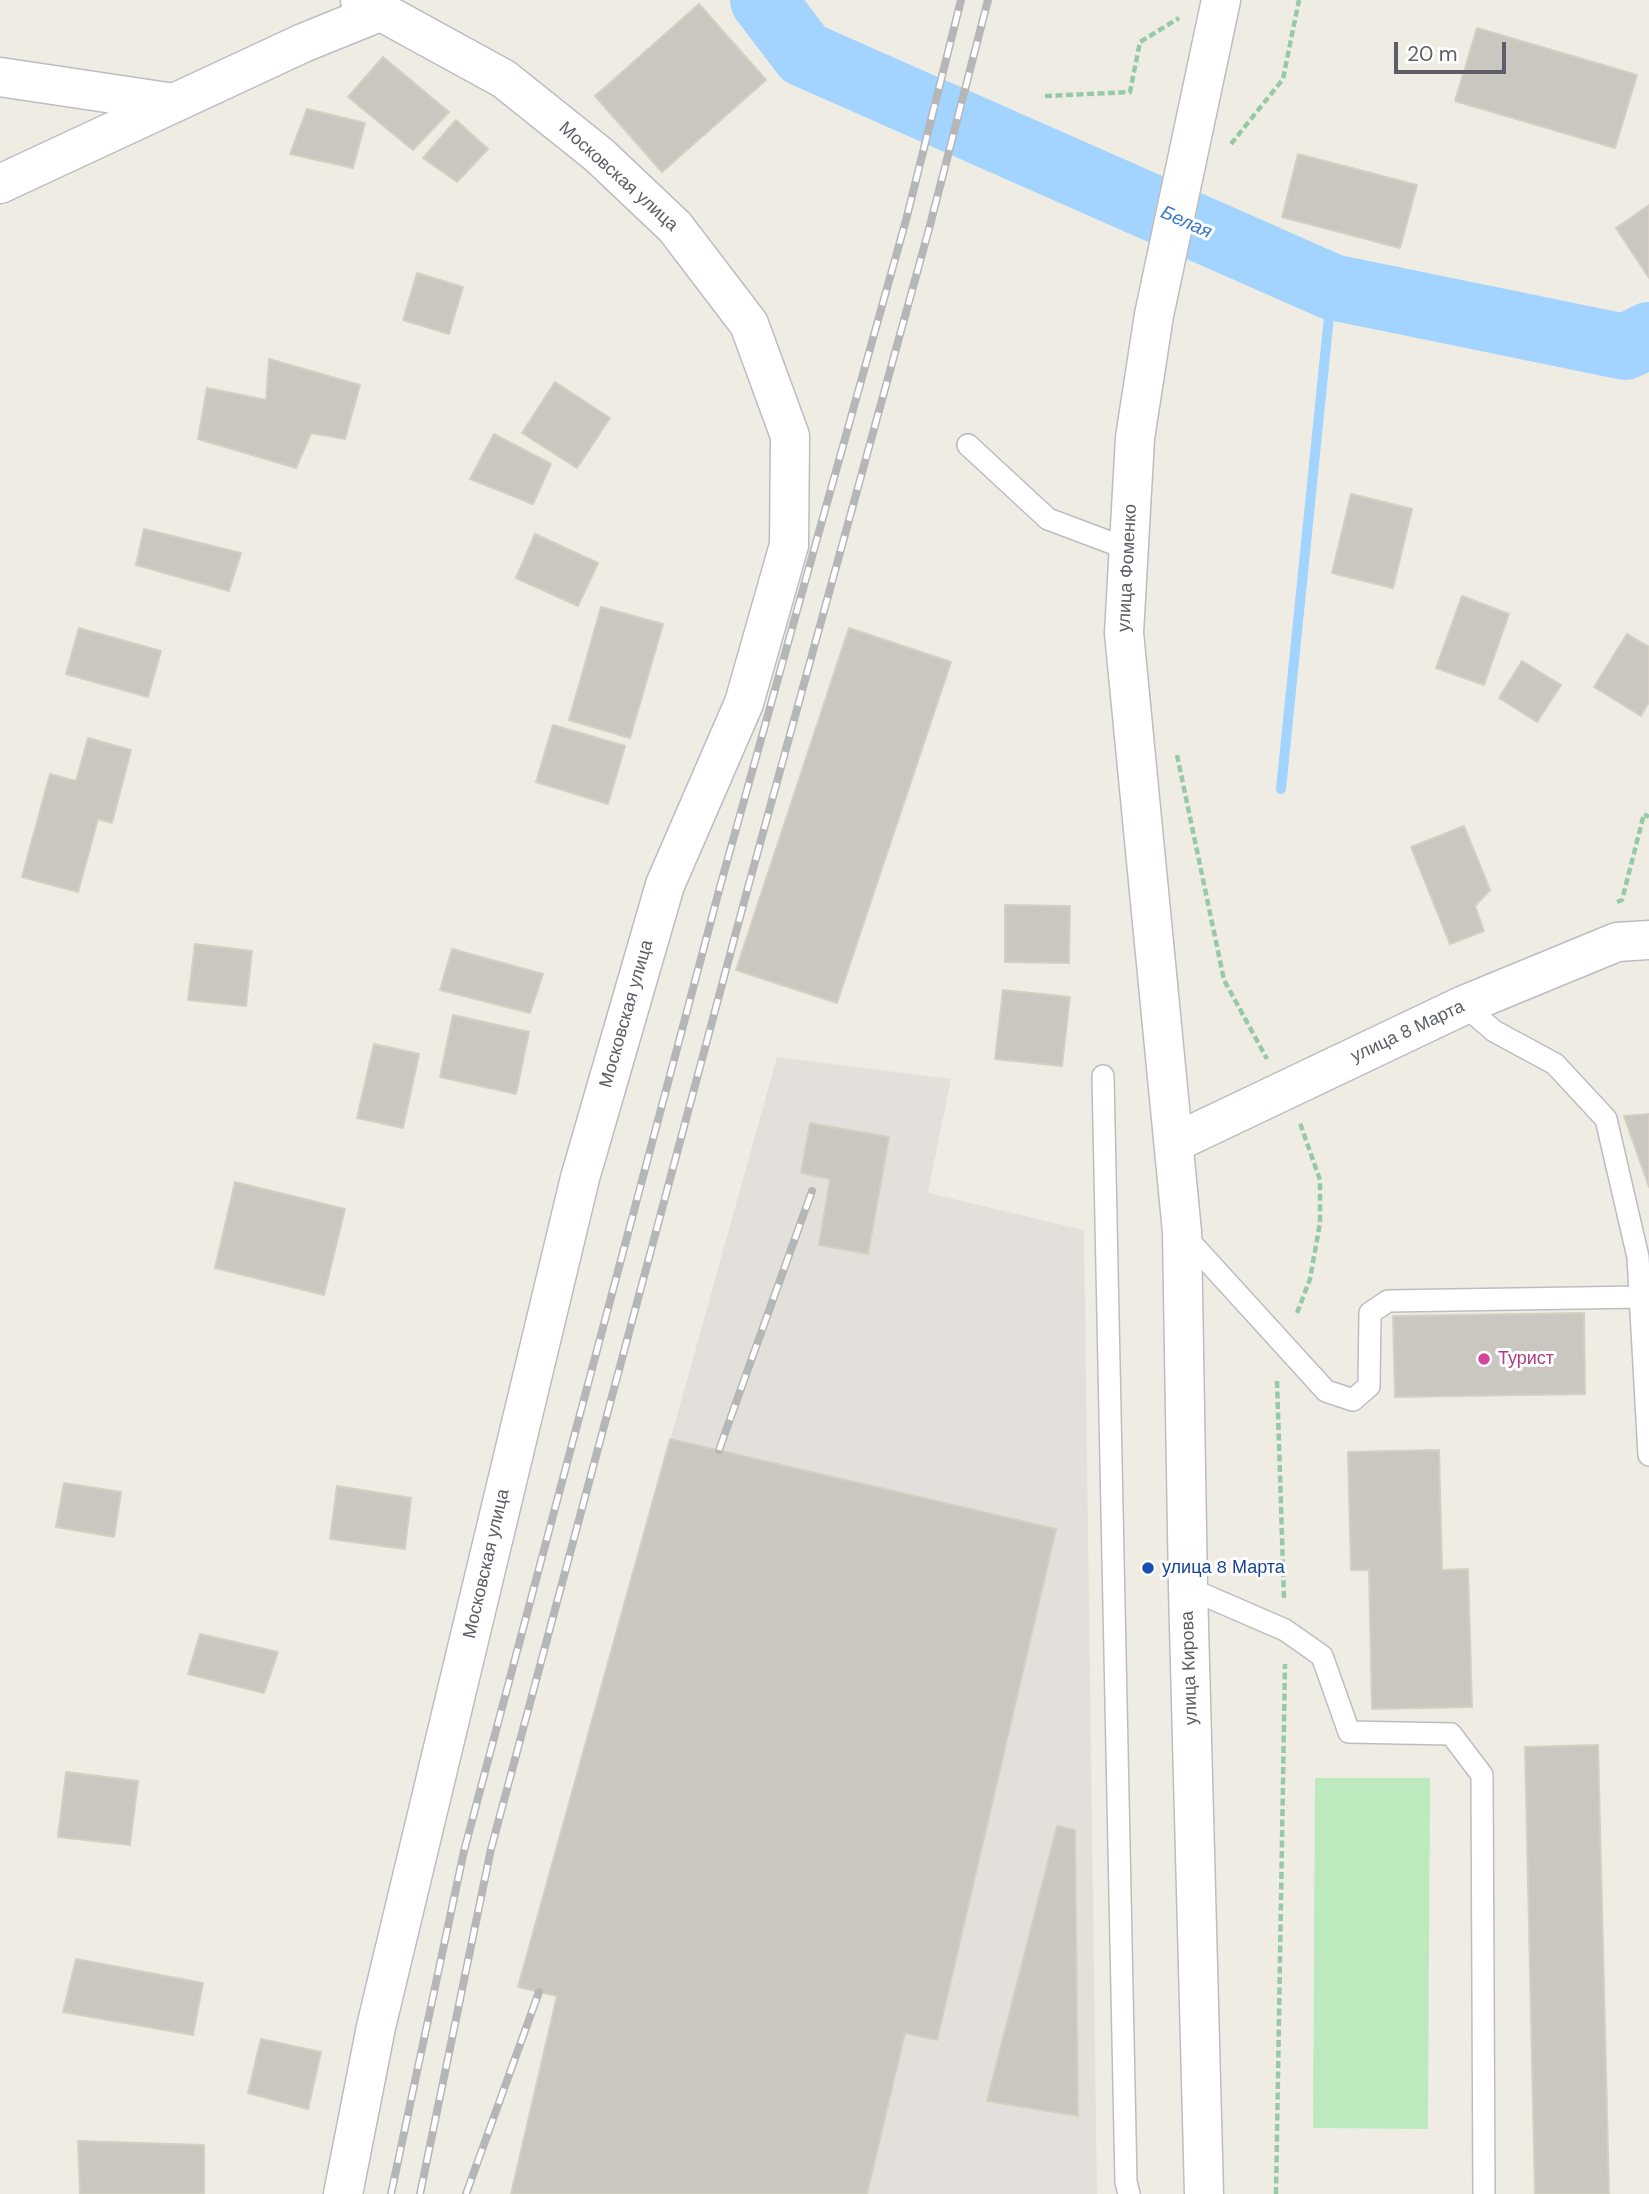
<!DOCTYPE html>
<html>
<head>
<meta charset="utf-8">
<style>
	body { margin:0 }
	#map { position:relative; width:1649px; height:2194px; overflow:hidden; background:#efede3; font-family:"DM Sans",sans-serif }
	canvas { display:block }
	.scale { position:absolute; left:1394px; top:42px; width:112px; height:32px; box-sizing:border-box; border:4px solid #5b5f65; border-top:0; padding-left:9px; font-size:21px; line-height:24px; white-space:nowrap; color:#5b5f65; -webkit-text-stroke:5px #fff; paint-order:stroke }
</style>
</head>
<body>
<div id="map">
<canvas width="1649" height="2194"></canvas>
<div class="scale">20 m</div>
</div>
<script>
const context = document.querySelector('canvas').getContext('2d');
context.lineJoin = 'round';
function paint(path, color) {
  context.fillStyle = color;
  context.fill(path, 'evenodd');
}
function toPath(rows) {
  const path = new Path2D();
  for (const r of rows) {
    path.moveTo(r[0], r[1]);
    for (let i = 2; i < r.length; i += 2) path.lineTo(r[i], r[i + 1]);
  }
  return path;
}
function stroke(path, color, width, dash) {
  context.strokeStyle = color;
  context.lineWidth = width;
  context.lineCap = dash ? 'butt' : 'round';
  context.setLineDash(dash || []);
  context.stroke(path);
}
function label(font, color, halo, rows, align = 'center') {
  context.font = font + ' "DM Sans",sans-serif';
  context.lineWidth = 6;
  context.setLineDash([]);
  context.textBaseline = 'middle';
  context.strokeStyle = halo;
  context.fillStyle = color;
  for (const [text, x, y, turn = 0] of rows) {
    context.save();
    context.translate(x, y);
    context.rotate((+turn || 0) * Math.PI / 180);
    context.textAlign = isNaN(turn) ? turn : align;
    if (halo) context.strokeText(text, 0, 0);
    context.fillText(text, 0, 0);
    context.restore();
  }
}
paint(toPath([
	[777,1057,951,1079,928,1193,1084,1230,1097,2194,511,2194,557,1996,518,1987]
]), '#e3e0db');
paint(toPath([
	[1315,1778,1430,1778,1428,2129,1313,2128]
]), '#bde9bf');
stroke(toPath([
	[1281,789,1332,287]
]), '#a3d4ff', 10);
stroke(toPath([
	[763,0,804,54,1332,287,1625,347,1649,335]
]), '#a3d4ff', 66);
const building = toPath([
	[699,4,766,80,662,172,595,96,699,4],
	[1477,28,1637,75,1615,148,1455,101,1477,28],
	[383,57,449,112,413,150,348,97,383,57],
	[307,109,365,123,353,168,290,154,307,109],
	[456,120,488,149,457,182,423,158,456,120],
	[1298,154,1417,185,1400,248,1282,217,1298,154],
	[1649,205,1649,278,1616,228,1649,205],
	[417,273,463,287,449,334,403,320,417,273],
	[269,359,360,385,345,439,311,433,296,468,198,439,207,388,266,400,269,359],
	[555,382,610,418,577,468,522,433,555,382],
	[494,434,551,464,533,504,470,479,494,434],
	[1351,494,1412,509,1393,588,1332,573,1351,494],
	[144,529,241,553,229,591,136,565,144,529],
	[535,534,598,563,578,606,516,578,535,534],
	[1462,596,1509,614,1484,685,1436,668,1462,596],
	[601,607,663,624,630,738,569,720,601,607],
	[79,628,161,651,148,697,66,674,79,628],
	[849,628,951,662,837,1003,736,970,849,628],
	[1627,634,1649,647,1649,702,1641,716,1594,687,1627,634],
	[1522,661,1561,685,1537,722,1499,698,1522,661],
	[553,725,625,746,608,804,536,782,553,725],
	[88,738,131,750,112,823,98,819,78,892,22,877,50,774,76,781,88,738],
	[1464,826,1490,890,1475,906,1484,931,1450,944,1411,847,1464,826],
	[1005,905,1070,906,1069,963,1005,962,1005,905],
	[195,944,252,951,246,1006,188,1000,195,944],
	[452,949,543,974,530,1013,440,990,452,949],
	[1003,990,1070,997,1062,1066,995,1059,1003,990],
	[453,1015,529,1032,516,1094,440,1077,453,1015],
	[374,1044,419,1054,403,1128,357,1118,374,1044],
	[1649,1114,1649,1187,1624,1116,1649,1114],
	[810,1123,889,1137,868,1254,819,1245,830,1179,801,1173,810,1123],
	[235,1182,345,1209,324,1295,215,1268,235,1182],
	[1584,1313,1585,1394,1395,1397,1393,1316,1584,1313],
	[670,1439,1056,1529,937,2040,905,2033,867,2194,511,2194,557,1996,518,1987,670,1439],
	[1439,1450,1442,1570,1468,1569,1472,1707,1372,1709,1369,1570,1351,1570,1348,1452,1439,1450],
	[64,1483,121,1492,114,1537,56,1527,64,1483],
	[337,1486,411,1498,405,1549,330,1539,337,1486],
	[200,1634,278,1652,264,1693,188,1674,200,1634],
	[1598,1745,1609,2194,1535,2194,1525,1747,1598,1745],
	[66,1772,138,1781,130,1845,58,1837,66,1772],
	[1057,1826,1075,1830,1078,2116,987,2101,1057,1826],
	[76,1959,203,1983,193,2035,63,2012,76,1959],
	[261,2039,321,2052,308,2109,248,2093,261,2039],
	[78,2141,204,2145,204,2194,80,2194,78,2141]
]);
paint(building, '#cac7c0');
stroke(building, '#d4cfc1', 2);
const service = toPath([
	[968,445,1048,519,1128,549],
	[1464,1005,1494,1031,1555,1064,1606,1119,1638,1257,1649,1455],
	[1103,1076,1126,2182,1129,2194],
	[1183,1234,1326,1391,1353,1400,1369,1386,1370,1313,1388,1301,1640,1297],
	[1188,1588,1285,1630,1322,1656,1349,1732,1451,1734,1482,1775,1484,2194]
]);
const minor = toPath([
	[0,77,174,103],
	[0,184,303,43,382,11],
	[1174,1143,1464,1005,1617,942,1649,940],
	[343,2194,376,2027,580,1178,665,885,744,703,789,545,790,436,749,324,675,227,599,155,504,79,360,0]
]);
const tertiary = toPath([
	[1204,2194,1188,1588,1182,1232,1124,633,1135,438,1154,315,1221,0]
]);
stroke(service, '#bbbdc3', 24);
stroke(minor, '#bbbdc3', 41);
stroke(tertiary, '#bbbdc3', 41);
stroke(toPath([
	[1045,96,1130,92,1140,42,1179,18],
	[1231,144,1283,79,1299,0],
	[1177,755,1224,980,1267,1059],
	[1617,902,1622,900,1644,814,1649,817],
	[1297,1313,1310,1279,1320,1223,1320,1180,1300,1123],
	[1277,1381,1284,1599],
	[1276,2194,1285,1664]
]), '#96caa6', 4.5, [7, 3.5]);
stroke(service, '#fff', 21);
stroke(minor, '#fff', 38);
stroke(tertiary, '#fff', 38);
const rail = toPath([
	[719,1450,812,1191],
	[391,2194,464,1851,721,883,906,220,961,0],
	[420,2194,491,1849,747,891,929,229,988,0],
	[466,2194,539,1992]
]);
stroke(rail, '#b5b6b6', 8);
stroke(rail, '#fff', 5, [16]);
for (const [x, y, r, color] of [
	[1484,1359,7,"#d1479c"],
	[1148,1568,7,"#1a4fb4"]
]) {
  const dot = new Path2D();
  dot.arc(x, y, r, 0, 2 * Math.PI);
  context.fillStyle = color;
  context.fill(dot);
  stroke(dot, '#fff', 2.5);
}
label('18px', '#5b5f65', '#fff', [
	["Московская улица",618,177,42],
	["улица Фоменко",1128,568,-87],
	["Московская улица",627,1014,-74],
	["улица 8 Марта",1408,1032,-25],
	["Московская улица",487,1564,-77],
	["улица Кирова",1190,1668,-92]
]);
label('18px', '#b23c85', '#fff', [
	["Турист",1498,1359]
], 'left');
label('18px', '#164399', '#fff', [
	["улица 8 Марта",1162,1568]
], 'left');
label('italic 19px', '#3a78c3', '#fff', [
	["Белая",1186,223,24]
]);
</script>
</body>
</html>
